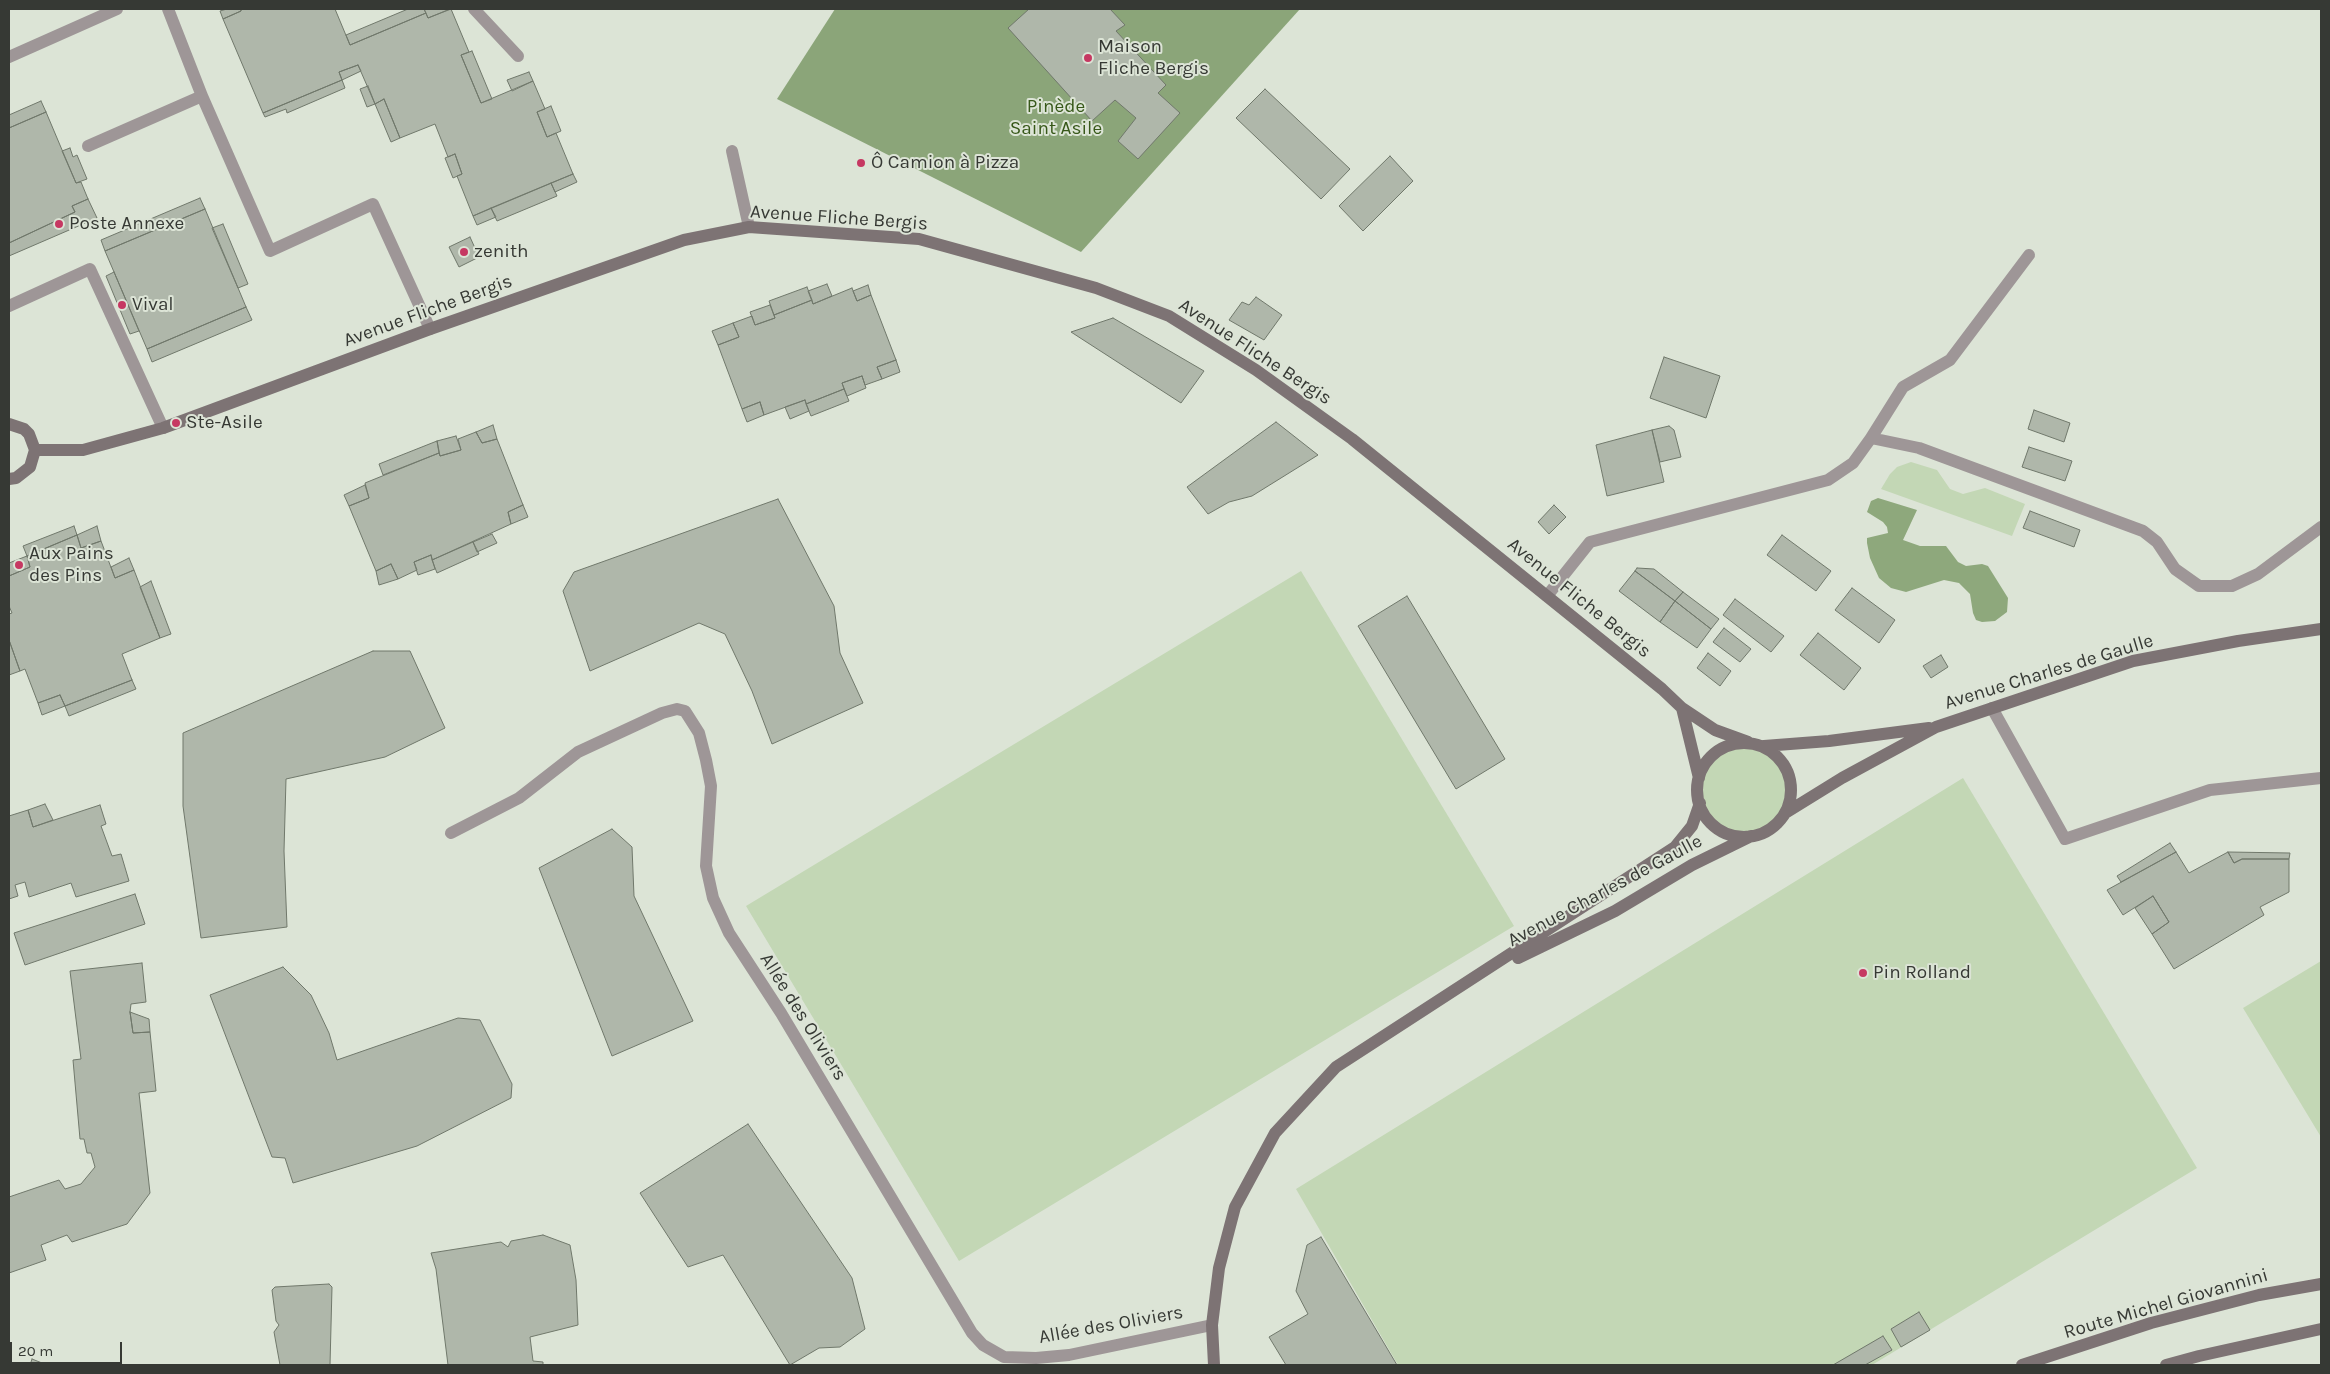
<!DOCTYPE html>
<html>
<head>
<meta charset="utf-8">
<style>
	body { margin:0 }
	#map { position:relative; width:2330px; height:1374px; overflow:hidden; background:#dce4d6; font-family:Karla,sans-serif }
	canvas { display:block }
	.frame { position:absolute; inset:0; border:10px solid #363934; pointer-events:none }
	.scale { position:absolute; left:10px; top:1342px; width:112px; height:22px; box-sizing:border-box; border:2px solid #363934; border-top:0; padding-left:6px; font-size:15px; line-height:18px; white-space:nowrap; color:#363934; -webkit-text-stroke:4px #dce4d6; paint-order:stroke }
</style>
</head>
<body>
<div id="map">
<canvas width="2330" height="1374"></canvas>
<div class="frame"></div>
<div class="scale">20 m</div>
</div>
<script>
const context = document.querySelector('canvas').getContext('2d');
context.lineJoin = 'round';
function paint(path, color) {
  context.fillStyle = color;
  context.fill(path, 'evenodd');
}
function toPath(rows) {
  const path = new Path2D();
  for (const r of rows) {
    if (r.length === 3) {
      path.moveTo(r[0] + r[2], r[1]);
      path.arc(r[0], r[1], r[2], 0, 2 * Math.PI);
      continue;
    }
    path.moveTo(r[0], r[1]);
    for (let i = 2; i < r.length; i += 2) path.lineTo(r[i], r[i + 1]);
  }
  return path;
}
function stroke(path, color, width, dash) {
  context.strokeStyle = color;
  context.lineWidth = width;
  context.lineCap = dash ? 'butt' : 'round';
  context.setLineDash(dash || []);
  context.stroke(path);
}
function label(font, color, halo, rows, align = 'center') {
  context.font = font + ' Karla,sans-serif';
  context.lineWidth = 4;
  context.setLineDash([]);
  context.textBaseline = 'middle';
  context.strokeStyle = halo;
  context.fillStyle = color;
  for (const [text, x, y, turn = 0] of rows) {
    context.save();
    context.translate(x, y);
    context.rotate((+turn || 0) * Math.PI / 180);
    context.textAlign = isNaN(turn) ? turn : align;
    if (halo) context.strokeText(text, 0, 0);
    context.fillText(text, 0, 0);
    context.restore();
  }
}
paint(toPath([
	[1911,462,1937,470,1950,489,1963,494,1985,488,2025,504,2012,536,1881,489,1890,474,1897,467],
	[1301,571,1514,926,959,1261,746,906],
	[1744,790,47],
	[1963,778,2197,1168,1872,1365,1398,1365,1296,1189],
	[2321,961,2321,1137,2243,1008]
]), '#c3d7b5');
paint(toPath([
	[835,9,1300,9,1081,252,777,99]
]), '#8ba579');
paint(toPath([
	[1878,498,1917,510,1903,540,1920,546,1946,546,1958,562,1966,566,1982,564,1988,566,2008,598,2007,612,1995,621,1982,622,1976,620,1973,613,1970,594,1959,583,1944,580,1906,592,1891,588,1879,578,1870,558,1867,543,1867,538,1888,533,1887,527,1883,522,1867,512,1871,501]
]), '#8ea87c');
const building = toPath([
	[227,9,241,9,241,11,223,19,220,11,227,9],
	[241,9,335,9,350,45,426,13,428,18,451,9,469,52,461,55,481,103,533,81,545,109,537,112,547,137,556,133,573,174,473,216,457,176,462,174,455,154,448,157,435,124,400,138,384,99,375,104,358,65,339,72,342,80,263,113,223,19,241,11,241,9],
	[408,9,424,9,426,13,350,45,346,35,408,9],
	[424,9,450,9,428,18,424,9],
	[1029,9,1110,9,1125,25,1116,31,1166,85,1158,93,1180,113,1138,159,1118,141,1136,118,1115,100,1092,121,1008,28,1029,9],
	[472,51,492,99,481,103,461,55,472,51],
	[358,65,361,71,342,80,339,72,358,65],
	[529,72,533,81,512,91,507,80,529,72],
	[342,80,345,88,287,113,286,109,265,117,263,113,342,80],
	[368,86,375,104,367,107,360,89,368,86],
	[1265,89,1350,169,1321,199,1236,118,1265,89],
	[384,99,400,138,391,142,375,104,384,99],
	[41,101,46,112,9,128,9,115,41,101],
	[551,106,561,131,547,137,537,112,551,106],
	[46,112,76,183,81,182,88,199,72,206,75,212,9,243,9,128,46,112],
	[70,148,73,157,77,155,87,179,76,183,62,151,70,148],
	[455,154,462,174,453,178,445,158,455,154],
	[1390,156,1413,181,1363,231,1339,206,1390,156],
	[573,174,577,182,555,192,551,183,573,174],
	[551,183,557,196,497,221,491,208,551,183],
	[200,198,205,209,105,251,101,240,200,198],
	[88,199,97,218,9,256,9,243,75,212,72,206,88,199],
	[491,208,496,217,477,225,473,216,491,208],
	[205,209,246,307,147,349,105,251,205,209],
	[223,224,248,284,238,288,212,228,223,224],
	[470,237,479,257,459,267,449,247,470,237],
	[114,272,139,331,130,334,106,276,114,272],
	[827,284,832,296,813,304,808,291,827,284],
	[868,285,871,295,857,301,853,291,868,285],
	[807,287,812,300,774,315,769,301,807,287],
	[852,288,857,301,871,295,896,360,877,367,882,379,865,385,862,376,842,383,844,389,806,404,805,400,764,415,760,402,742,409,718,345,739,337,733,323,752,316,755,325,775,318,774,315,812,300,813,304,852,288],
	[1256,297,1282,315,1264,340,1229,320,1242,302,1249,305,1256,297],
	[770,305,775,318,755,325,750,312,770,305],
	[246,307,252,320,152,362,147,349,246,307],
	[1113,318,1204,371,1181,403,1071,332,1113,318],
	[733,323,739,337,718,345,712,331,733,323],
	[1664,357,1720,376,1706,418,1650,398,1664,357],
	[896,360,900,372,882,379,877,367,896,360],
	[862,376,866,388,847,396,842,383,862,376],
	[844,389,849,401,811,416,806,404,844,389],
	[805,400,809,411,790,419,785,407,805,400],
	[760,402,764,415,747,422,742,409,760,402],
	[2034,410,2070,423,2064,442,2028,429,2034,410],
	[1276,422,1318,455,1252,496,1229,502,1208,514,1187,487,1276,422],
	[493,425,497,439,482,443,476,432,493,425],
	[1669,426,1674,430,1681,457,1660,462,1652,430,1669,426],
	[1652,430,1664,482,1607,496,1596,445,1652,430],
	[476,432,482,443,497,439,523,505,508,512,511,524,432,560,431,555,414,562,417,570,398,579,391,564,376,571,349,506,369,498,365,483,439,453,440,456,461,450,458,439,476,432],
	[456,436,461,450,440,456,437,441,456,436],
	[437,441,439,453,383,475,379,464,437,441],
	[2029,447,2072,461,2065,481,2022,467,2029,447],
	[365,485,369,498,349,506,344,495,365,485],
	[778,499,834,606,840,653,863,703,772,744,752,691,725,634,699,623,590,671,563,591,574,572,778,499],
	[523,505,528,517,511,524,508,512,523,505],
	[1554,505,1566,517,1549,534,1538,522,1554,505],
	[2030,511,2080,530,2074,547,2023,528,2030,511],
	[74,526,77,535,27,556,23,546,74,526],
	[97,526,101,541,81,548,77,535,97,526],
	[492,534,497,543,477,552,473,542,492,534],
	[77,535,81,548,101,541,115,578,134,570,160,638,122,654,132,680,65,706,60,695,38,703,25,669,20,671,9,640,9,614,12,613,9,606,9,576,30,567,27,556,77,535],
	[1782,535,1831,571,1816,591,1767,555,1782,535],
	[473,542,479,554,437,573,432,560,473,542],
	[431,555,435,569,418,575,414,562,431,555],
	[27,556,30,567,9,576,9,563,27,556],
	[129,558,134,570,115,578,111,567,129,558],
	[391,564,398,579,379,585,376,571,391,564],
	[1637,568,1654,569,1683,592,1675,601,1635,571,1637,568],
	[1635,571,1675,601,1660,622,1619,591,1635,571],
	[151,581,171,634,160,638,140,587,151,581],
	[1852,588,1895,620,1879,643,1835,610,1852,588],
	[1683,592,1719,619,1711,629,1675,601,1683,592],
	[1407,596,1505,759,1456,789,1358,626,1407,596],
	[1735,599,1784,636,1771,652,1723,615,1735,599],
	[1675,601,1711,629,1697,648,1660,622,1675,601],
	[1724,628,1751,649,1740,662,1713,642,1724,628],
	[1818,633,1861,668,1844,690,1800,655,1818,633],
	[9,640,20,671,9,675,9,640],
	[373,651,410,651,445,728,385,757,286,779,284,851,287,927,201,938,183,806,183,733,373,651],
	[1708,653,1731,671,1720,686,1697,668,1708,653],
	[1941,655,1948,667,1931,678,1923,666,1941,655],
	[132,680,136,689,69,716,65,706,132,680],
	[60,695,65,706,42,715,38,703,60,695],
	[45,804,53,820,33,827,28,810,45,804],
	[100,805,106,824,101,826,112,856,121,854,129,881,76,897,71,883,29,897,25,882,15,885,18,896,9,899,9,816,28,810,33,827,100,805],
	[612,829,632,847,634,896,693,1021,612,1056,539,868,612,829],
	[2170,843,2176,852,2121,882,2117,876,2170,843],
	[2176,852,2189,873,2228,852,2234,863,2242,859,2289,859,2289,892,2260,907,2264,915,2174,969,2152,934,2169,922,2153,896,2123,915,2107,890,2176,852],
	[2228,852,2290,853,2289,859,2242,859,2234,863,2228,852],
	[135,894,145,924,25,965,14,933,135,894],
	[2153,896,2169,922,2152,934,2135,908,2153,896],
	[142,963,146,1002,131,1004,130,1012,133,1033,150,1032,156,1091,139,1093,150,1193,127,1224,72,1242,67,1235,41,1245,46,1260,9,1273,9,1197,59,1180,65,1189,81,1184,95,1167,91,1153,87,1153,84,1139,80,1139,73,1060,81,1059,70,971,142,963],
	[283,967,311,995,329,1033,337,1060,458,1018,480,1020,512,1084,511,1098,417,1146,293,1183,285,1158,272,1157,210,995,283,967],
	[130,1012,149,1019,150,1032,133,1033,130,1012],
	[748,1124,852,1278,865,1329,840,1347,819,1348,790,1365,723,1255,688,1267,640,1193,748,1124],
	[543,1235,570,1245,576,1280,578,1325,530,1337,533,1361,543,1362,543,1365,448,1365,436,1269,431,1253,501,1242,508,1247,511,1241,543,1235],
	[1321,1237,1397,1365,1286,1365,1269,1337,1308,1314,1296,1291,1307,1245,1321,1237],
	[329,1284,332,1287,330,1365,280,1365,274,1332,279,1325,276,1321,272,1290,275,1287,329,1284],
	[1919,1312,1930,1330,1901,1347,1891,1329,1919,1312],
	[1883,1336,1892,1350,1865,1365,1833,1365,1883,1336],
	[32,1359,47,1365,30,1365,32,1359]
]);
paint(building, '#afb7aa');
stroke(building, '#70786b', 1);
stroke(toPath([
	[168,9,202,96,270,251,373,204,430,329],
	[474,9,518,56],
	[88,146,202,96],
	[732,151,749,227],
	[9,306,90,269,163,428],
	[1871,438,1903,387,1950,360,2029,255],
	[1547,596,1590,542,1828,480,1853,463,1871,438,1919,448,2143,531,2157,542,2175,569,2199,586,2232,586,2258,574,2321,527],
	[1992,708,2065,839,2210,790,2321,778]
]), '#9e9697', 12);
stroke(toPath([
	[9,57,117,9],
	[451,833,519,798,578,752,662,713,677,709,685,711,699,733,706,760,711,786,706,866,713,898,729,933,781,1013,972,1333,983,1345,1004,1357,1036,1358,1069,1355,1212,1325]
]), '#9e9697', 12);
stroke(toPath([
	[9,424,24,429,29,434,35,450,30,467,16,478,9,479],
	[35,450,83,450,163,428,430,329,684,240,749,227,919,239,1096,288,1169,316,1256,370,1352,439,1662,689,1682,708,1715,730,1748,742],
	[1682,708,1699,778],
	[1744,790,47],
	[1764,746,1829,741,1929,728],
	[1787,812,1842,778,1936,727,2133,661,2238,641,2321,629],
	[1518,958,1615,911,1692,865,1751,836],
	[1214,1365,1212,1325,1219,1268,1235,1207,1275,1133,1336,1067,1675,847,1692,826,1700,803],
	[2022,1365,2151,1323,2259,1295,2321,1284],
	[2166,1365,2199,1356,2321,1329]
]), '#7d7374', 12);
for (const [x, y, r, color] of [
	[1088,58,5,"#c63862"],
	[861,163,5,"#c63862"],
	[59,224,5,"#c63862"],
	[464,252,5,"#c63862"],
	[122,305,5,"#c63862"],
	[176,423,5,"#c63862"],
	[19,565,5,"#c63862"],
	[1863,973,5,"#c63862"]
]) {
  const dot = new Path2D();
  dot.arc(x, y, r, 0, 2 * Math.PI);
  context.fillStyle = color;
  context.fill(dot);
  stroke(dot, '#dce4d6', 2);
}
label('19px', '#363934', '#dce4d6', [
	["Maison",1098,47],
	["Fliche Bergis",1098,69],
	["Ô Camion à Pizza",871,163],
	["Poste Annexe",69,224],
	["zenith",474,252],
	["Vival",132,305],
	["Ste-Asile",186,423],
	["Aux Pains",29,554],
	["des Pins",29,576],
	["Pin Rolland",1873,973]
], 'left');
label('19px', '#375819', '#dce4d6', [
	["Pinède",1056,107],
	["Saint Asile",1056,129]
]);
label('19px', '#363934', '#dce4d6', [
	["Avenue Fliche Bergis",839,218,4],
	["Avenue Fliche Bergis",428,311,-20],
	["Avenue Fliche Bergis",1255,352,33],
	["Avenue Fliche Bergis",1579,598,39],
	["Avenue Charles de Gaulle",2049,672,-17],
	["Avenue Charles de Gaulle",1605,891,-28],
	["Allée des Oliviers",803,1017,58],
	["Route Michel Giovannini",2166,1304,-16],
	["Allée des Oliviers",1111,1325,-10]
]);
</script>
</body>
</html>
